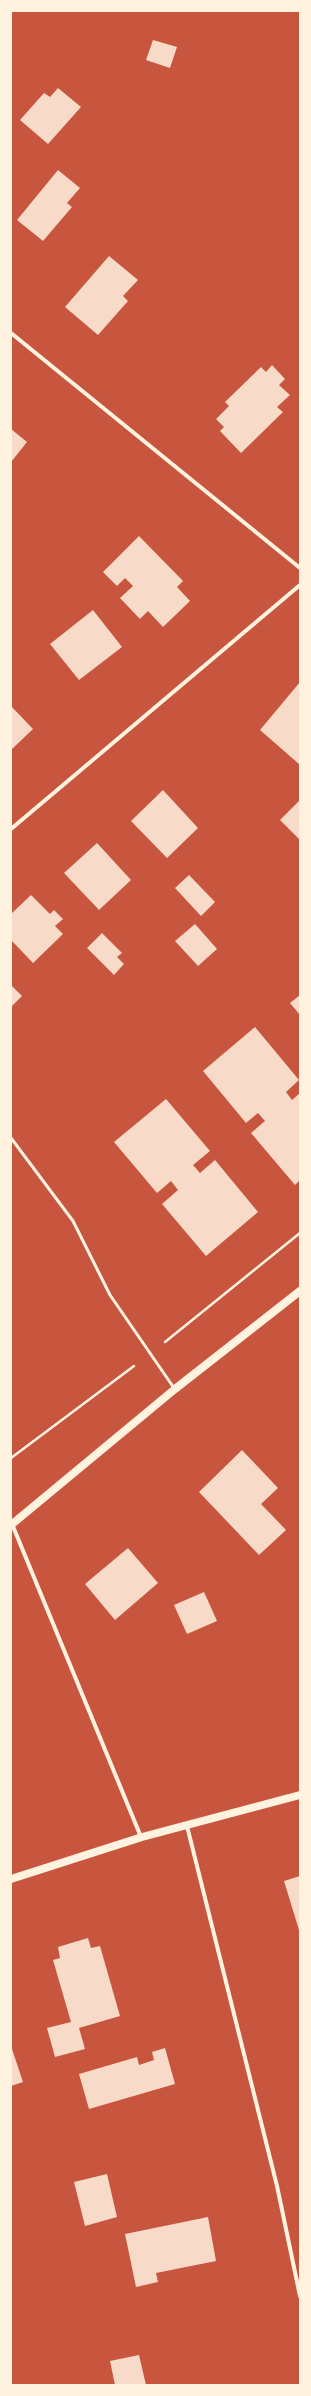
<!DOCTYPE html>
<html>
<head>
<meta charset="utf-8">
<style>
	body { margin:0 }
	#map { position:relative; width:311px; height:2396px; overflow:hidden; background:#c8553d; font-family:"Public Sans",sans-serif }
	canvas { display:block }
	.frame { position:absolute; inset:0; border:12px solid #fff3e0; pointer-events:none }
</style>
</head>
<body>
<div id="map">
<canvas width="311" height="2396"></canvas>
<div class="frame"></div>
</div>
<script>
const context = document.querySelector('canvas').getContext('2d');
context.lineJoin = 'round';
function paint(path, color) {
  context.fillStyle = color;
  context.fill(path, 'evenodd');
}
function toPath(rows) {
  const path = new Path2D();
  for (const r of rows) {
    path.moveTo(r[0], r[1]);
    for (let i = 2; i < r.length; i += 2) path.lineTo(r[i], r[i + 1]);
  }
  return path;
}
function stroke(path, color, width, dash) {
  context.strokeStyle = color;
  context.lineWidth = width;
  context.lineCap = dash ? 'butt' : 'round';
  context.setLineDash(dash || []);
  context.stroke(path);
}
paint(toPath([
	[153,40,177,47,170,68,146,60],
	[58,88,81,107,48,144,20,120,44,93,50,97],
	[58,170,80,188,67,203,72,207,43,241,17,220],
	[109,256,138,280,123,296,128,301,98,335,65,307],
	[272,365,285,379,279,385,290,395,277,407,283,412,241,453,220,431,224,427,216,419,229,406,225,402,261,367,266,372],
	[11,429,27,442,11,462],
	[139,536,183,581,177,587,190,601,163,627,148,611,140,619,120,598,133,586,125,578,117,586,103,572],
	[93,610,122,647,79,680,50,644],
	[300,682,300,763,299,764,260,730],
	[11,706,33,729,11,750],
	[163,790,198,828,167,858,131,821],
	[300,800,300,840,280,820],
	[97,843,131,880,99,910,64,873],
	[189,875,215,902,201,916,175,888],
	[31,895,50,914,54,910,63,919,55,926,63,934,33,963,11,940,11,914],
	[195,924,217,949,198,966,175,941],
	[102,933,122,953,117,957,124,964,114,975,87,948],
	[11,985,22,996,11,1007],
	[300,995,300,1015,290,1003],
	[255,1027,299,1080,286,1092,292,1100,300,1093,300,1180,295,1185,251,1133,265,1121,258,1113,246,1123,203,1071],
	[166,1099,210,1151,193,1165,200,1173,215,1160,258,1212,206,1256,162,1204,178,1190,171,1181,157,1193,114,1142],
	[242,1450,278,1488,261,1504,286,1530,259,1555,199,1492],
	[128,1548,158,1583,115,1620,85,1584],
	[204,1592,217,1621,187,1634,174,1605],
	[300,1876,300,1929,299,1930,284,1881],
	[88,1938,91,1948,100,1946,120,2016,79,2028,85,2049,55,2057,47,2028,71,2022,53,1960,60,1958,58,1947],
	[11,2046,23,2082,11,2086],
	[165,2048,175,2084,89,2109,79,2074,137,2057,139,2065,154,2060,152,2052],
	[107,2174,117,2217,85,2226,74,2182],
	[208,2217,216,2261,156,2273,158,2282,136,2287,125,2234],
	[139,2355,146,2385,115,2385,110,2361]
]), '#f7dbc8');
stroke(toPath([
	[165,1342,300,1233],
	[11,1458,134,1366]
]), '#fff3e0', 2.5);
stroke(toPath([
	[11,1138,73,1221,110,1295,174,1388]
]), '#fff3e0', 3);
stroke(toPath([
	[11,333,300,568],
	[11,829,300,585],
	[12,1524,141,1837],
	[187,1826,277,2186,300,2296]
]), '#fff3e0', 4);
stroke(toPath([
	[11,1525,175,1389,300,1291],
	[11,1879,142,1837,300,1795]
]), '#fff3e0', 8);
</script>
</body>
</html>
